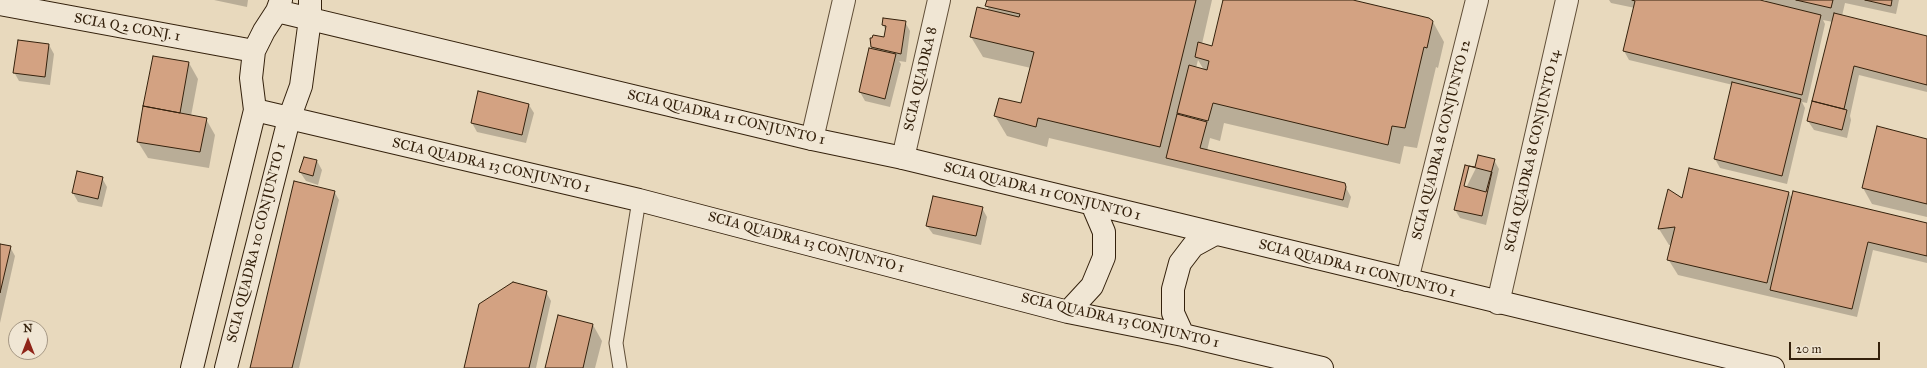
<!DOCTYPE html>
<html>
<head>
<meta charset="utf-8">
<style>
	body { margin:0 }
	#map { position:relative; width:1927px; height:368px; overflow:hidden; background:#e8d9bd; font-family:"IM FELL Great Primer",serif }
	canvas { display:block }
	.north { position:absolute; left:8px; top:320px; width:40px; height:40px; box-sizing:border-box; background:#f0e6d4; border:1px solid #a59784; border-radius:50%; rotate:0deg; font-size:11px; font-weight:700; line-height:16px; text-align:center; color:#34210c }
	.north::after { content:''; display:block; margin:auto; width:14px; height:18px; background:#8f2418; clip-path:polygon(50% 0,100% 100%,50% 72%,0 100%) }
	.scale { position:absolute; left:1789px; top:342px; width:91px; height:18px; box-sizing:border-box; border:2px solid #34210c; border-top:0; padding-left:5px; font-size:12px; line-height:14px; white-space:nowrap; color:#34210c; -webkit-text-stroke:3px #f0e6d4; paint-order:stroke }
</style>
</head>
<body>
<div id="map">
<canvas width="1927" height="368"></canvas>
<div class="north">N</div>
<div class="scale">20 m</div>
</div>
<script>
const context = document.querySelector('canvas').getContext('2d');
context.lineJoin = 'round';
function paint(path, color) {
  context.fillStyle = color;
  context.fill(path, 'evenodd');
}
function toPath(rows) {
  const path = new Path2D();
  for (const r of rows) {
    path.moveTo(r[0], r[1]);
    for (let i = 2; i < r.length; i += 2) path.lineTo(r[i], r[i + 1]);
  }
  return path;
}
function stroke(path, color, width, dash) {
  context.strokeStyle = color;
  context.lineWidth = width;
  context.lineCap = dash ? 'butt' : 'round';
  context.setLineDash(dash || []);
  context.stroke(path);
}
function label(font, color, halo, rows, align = 'center') {
  context.font = font + ' "IM FELL Great Primer",serif';
  context.lineWidth = 3.5;
  context.setLineDash([]);
  context.textBaseline = 'middle';
  context.strokeStyle = halo;
  context.fillStyle = color;
  for (const [text, x, y, turn = 0] of rows) {
    context.save();
    context.translate(x, y);
    context.rotate((+turn || 0) * Math.PI / 180);
    context.textAlign = isNaN(turn) ? turn : align;
    if (halo) context.strokeText(text, 0, 0);
    context.fillText(text, 0, 0);
    context.restore();
  }
}
paint(toPath([
	[214,0,248,0,247,7],
	[988,0,1212,0,1202,44,1213,47,1224,0,1349,0,1433,22,1444,42,1438,68,1436,67,1417,148,1404,146,1400,164,1224,123,1220,141,1210,138,1207,151,1344,184,1351,197,1348,208,1049,138,1047,147,1007,136,995,116,1022,104,1031,68,983,57,971,37,989,11,987,6],
	[1198,60,1204,70,1196,68],
	[1609,0,1755,0,1767,3,1765,0,1899,0,1896,14,1845,3,1842,16,1927,37,1927,92,1859,75,1850,116,1851,120,1847,138,1814,130,1808,121,1833,22,1823,20,1825,24,1807,103,1802,102,1805,108,1787,184,1720,168,1715,159,1733,85,1629,60,1624,51,1635,8,1611,3],
	[905,22,910,31,906,62,899,61,901,64,890,107,865,101,860,92,874,50,872,46,885,38,886,31,883,25],
	[49,45,54,54,50,85,19,81,14,72],
	[154,58,189,63,198,79,191,116,206,119,215,135,209,168,148,158,138,142],
	[529,105,534,113,526,143,477,132,472,123],
	[1927,140,1927,217,1872,204,1863,188],
	[305,158,317,161,322,170,318,185,306,181,300,172],
	[1494,160,1499,169,1486,225,1460,218,1455,210,1476,168],
	[102,178,107,187,102,207,78,202,73,193],
	[1669,190,1682,200,1789,193,1792,199,1927,224,1927,263,1873,250,1857,317,1678,275,1668,259,1672,245,1669,245,1659,229],
	[334,191,339,200,299,368,251,368],
	[982,208,987,217,981,245,933,234,927,226],
	[0,245,10,247,15,256,0,323],
	[546,292,551,301,536,368,465,368],
	[593,325,602,341,595,368,546,368]
]), '#0003');
const building = toPath([
	[987,0,1196,0,1160,147,1038,118,1036,127,994,116,999,98,1021,103,1034,52,970,37,977,7,1019,17,1020,14,985,6,987,0],
	[1223,0,1353,0,1429,18,1433,21,1427,48,1424,47,1405,128,1392,126,1388,145,1213,103,1208,121,1177,113,1189,65,1207,70,1209,61,1195,57,1198,42,1212,46,1223,0],
	[1632,0,1760,0,1821,15,1802,95,1623,51,1635,1,1632,0],
	[1796,0,1833,0,1831,8,1796,0],
	[1865,0,1892,0,1891,6,1865,0],
	[1834,13,1927,36,1927,85,1854,66,1844,109,1812,101,1834,13],
	[883,18,906,21,901,54,871,47,870,38,872,38,873,35,884,37,886,26,882,25,883,18],
	[18,40,49,44,45,77,13,73,18,40],
	[869,48,896,54,885,99,859,92,869,48],
	[153,56,189,62,180,113,143,106,153,56],
	[1732,82,1801,99,1782,176,1714,159,1732,82],
	[478,91,529,104,522,135,471,123,478,91],
	[1812,101,1847,110,1842,130,1807,121,1812,101],
	[143,106,207,118,200,152,137,142,143,106],
	[1177,114,1207,122,1200,148,1345,183,1346,187,1343,200,1166,158,1177,114],
	[1877,126,1927,139,1927,204,1862,188,1877,126],
	[1478,155,1495,159,1486,192,1464,186,1469,166,1475,167,1478,155],
	[304,157,317,160,313,176,299,172,304,157],
	[1465,165,1492,172,1482,216,1454,210,1465,165],
	[1689,168,1789,192,1767,283,1667,260,1675,227,1658,229,1668,189,1682,198,1689,168],
	[77,171,103,177,98,199,72,193,77,171],
	[294,181,335,191,292,368,250,368,294,181],
	[1793,191,1927,223,1927,256,1868,242,1852,309,1770,290,1793,191],
	[933,196,983,207,976,236,926,226,933,196],
	[0,244,11,246,0,293,0,244],
	[513,282,547,291,529,368,464,368,479,304,513,282],
	[558,315,593,324,583,368,545,368,558,315]
]);
paint(building, '#d3a282');
stroke(building, '#34210c', 1);
const lane = toPath([
	[620,368,616,343,639,200]
]);
const street = toPath([
	[812,139,844,0],
	[903,158,939,0],
	[1407,280,1477,0],
	[1498,303,1567,0]
]);
const secondary = toPath([
	[0,4,254,51],
	[277,11,812,139,903,158,1773,368],
	[255,110,639,200,1068,312,1183,335,1322,368],
	[1068,312,1092,286,1104,257,1104,232,1092,204],
	[1183,335,1173,313,1173,289,1180,263,1193,246,1215,234],
	[192,368,255,110,251,78,254,51,264,31,277,11,281,0],
	[226,368,289,119,301,86,310,19,310,0]
]);
stroke(lane, '#614f38', 15);
stroke(street, '#614f38', 24);
stroke(secondary, '#34210c', 24);
stroke(lane, '#f0e6d4', 13);
stroke(street, '#f0e6d4', 22);
stroke(secondary, '#f0e6d4', 22);
label('14px', '#34210c', '#f0e6d4', [
	["SCIA Q 2 CONJ. 1",127,28,10],
	["SCIA QUADRA 8",921,79,-77],
	["SCIA QUADRA 11 CONJUNTO 1",726,118,13],
	["SCIA QUADRA 8 CONJUNTO 12",1442,140,-76],
	["SCIA QUADRA 8 CONJUNTO 14",1533,151,-77],
	["SCIA QUADRA 13 CONJUNTO 1",491,166,13],
	["SCIA QUADRA 11 CONJUNTO 1",1042,192,14],
	["SCIA QUADRA 10 CONJUNTO 1",257,243,-76],
	["SCIA QUADRA 13 CONJUNTO 1",806,243,15],
	["SCIA QUADRA 11 CONJUNTO 1",1357,269,14],
	["SCIA QUADRA 13 CONJUNTO 1",1120,321,13]
]);
</script>
</body>
</html>
